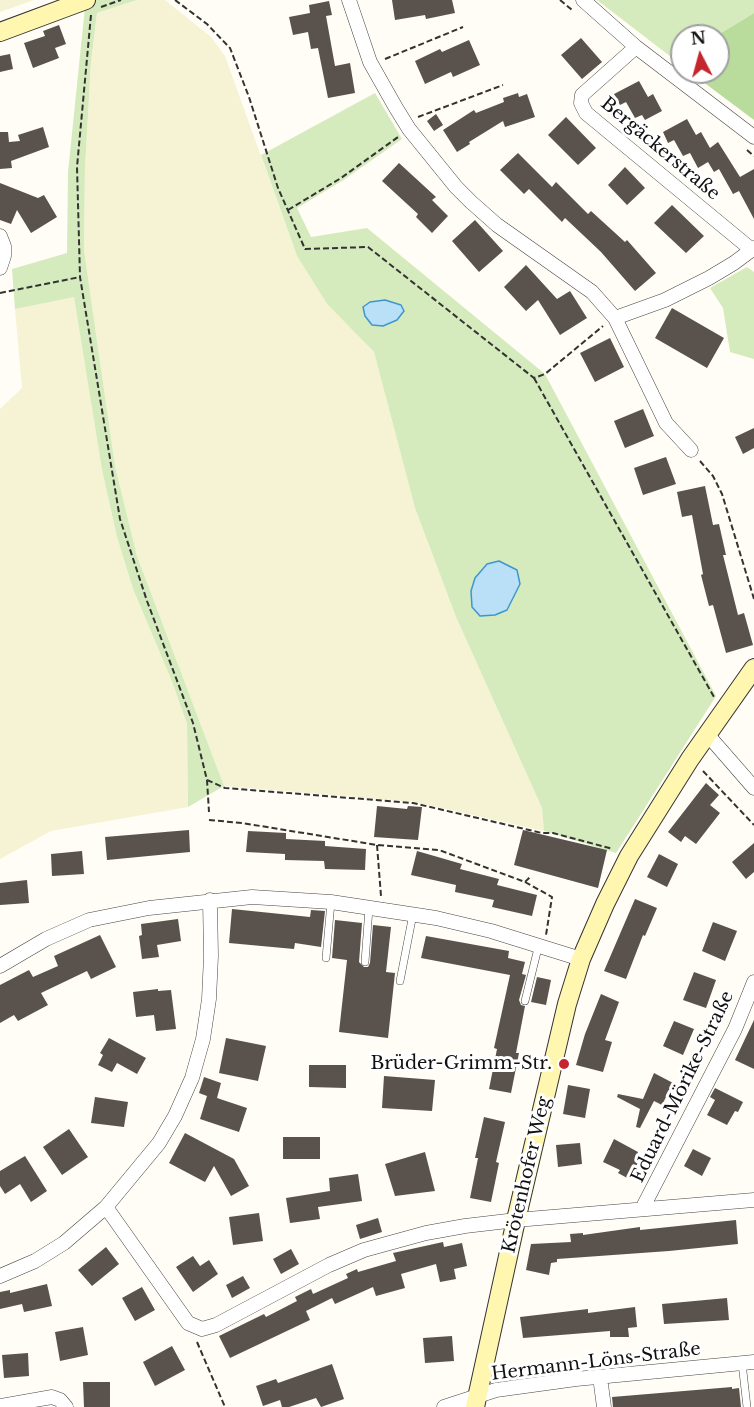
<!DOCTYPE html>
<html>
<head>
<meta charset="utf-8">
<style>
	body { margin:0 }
	#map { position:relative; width:754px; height:1407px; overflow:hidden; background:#fffdf5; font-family:"Libre Baskerville",serif }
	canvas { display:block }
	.north { position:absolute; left:670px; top:24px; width:60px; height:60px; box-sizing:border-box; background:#fff; border:2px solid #a0a0a0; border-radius:50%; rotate:354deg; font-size:16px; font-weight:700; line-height:24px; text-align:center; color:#111 }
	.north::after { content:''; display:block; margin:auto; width:21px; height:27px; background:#c4262e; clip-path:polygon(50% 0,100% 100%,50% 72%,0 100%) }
</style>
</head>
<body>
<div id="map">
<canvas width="754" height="1407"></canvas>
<div class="north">N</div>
</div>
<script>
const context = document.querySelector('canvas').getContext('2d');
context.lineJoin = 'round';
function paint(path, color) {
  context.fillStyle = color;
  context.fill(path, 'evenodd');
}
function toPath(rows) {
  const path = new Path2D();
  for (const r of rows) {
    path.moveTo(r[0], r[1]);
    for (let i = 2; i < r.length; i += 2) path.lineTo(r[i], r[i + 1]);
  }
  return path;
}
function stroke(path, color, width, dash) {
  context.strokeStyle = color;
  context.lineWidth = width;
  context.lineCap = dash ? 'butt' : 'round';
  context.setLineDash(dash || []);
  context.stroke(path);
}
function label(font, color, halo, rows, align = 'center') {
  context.font = font + ' "Libre Baskerville",serif';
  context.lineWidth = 6;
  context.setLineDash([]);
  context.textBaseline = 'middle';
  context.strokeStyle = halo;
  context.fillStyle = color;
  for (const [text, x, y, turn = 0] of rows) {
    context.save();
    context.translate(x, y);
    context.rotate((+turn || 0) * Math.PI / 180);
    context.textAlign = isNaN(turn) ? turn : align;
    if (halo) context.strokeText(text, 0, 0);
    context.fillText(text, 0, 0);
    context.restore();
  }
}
paint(toPath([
	[0,0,34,0,0,12],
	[137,0,165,0,211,37,225,56,297,256,327,304,374,352,415,508,456,617,542,808,544,831,414,802,224,786,137,556,115,466,84,250,85,168,91,62,97,13],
	[74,296,102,470,117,537,133,589,171,679,187,724,188,807,51,831,0,859,0,409,22,388,15,309]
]), '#f6f3d4');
paint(toPath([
	[84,0,137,0,97,13,91,62,85,168,84,250,115,466,137,556,224,786,188,807,187,724,171,679,133,589,117,537,102,470,74,297,15,309,12,269,67,253,68,172,85,7],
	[597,0,754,0,754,13,716,36,682,36,682,56,675,60],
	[375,93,402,139,342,181,297,208,311,237,367,228,545,374,716,696,616,853,544,831,542,808,456,617,415,508,374,352,327,304,297,256,261,155],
	[747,267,754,272,754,359,730,352,723,308,710,288]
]), '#d5ebbd');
paint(toPath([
	[754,13,754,120,690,72,718,72,718,36,716,36]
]), '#b9dc9c');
const water = toPath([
	[385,300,401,305,404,311,397,320,383,326,372,325,365,316,363,307,370,302,385,300],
	[499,561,517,570,520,584,507,610,495,615,480,616,472,607,471,591,475,578,487,564,499,561]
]);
paint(water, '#b9e0f7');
stroke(water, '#3f96cf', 1.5);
paint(toPath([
	[392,0,452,0,455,13,426,19,425,15,395,20],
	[329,1,332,15,326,16,335,66,350,63,355,93,328,98,318,48,311,49,308,32,293,35,289,17,310,13,309,5],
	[59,25,66,44,55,48,59,58,33,68,24,43,45,36,43,31],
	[581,38,602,62,582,79,561,55],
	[469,40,480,65,453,77,451,72,425,84,415,61,440,49,442,52],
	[10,54,13,69,0,72,0,56],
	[639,81,648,97,653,94,662,111,645,120,642,115,635,118,626,102,620,105,614,94],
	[518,93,519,97,527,94,535,117,505,127,503,121,469,142,470,144,457,152,443,130,474,110,476,113,504,102,503,98],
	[436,114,443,125,434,131,427,121],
	[566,117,596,148,578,165,548,135],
	[687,119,696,135,701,132,710,148,718,142,740,177,754,169,754,219,739,191,733,194,719,169,714,172,708,162,698,168,690,153,683,156,674,140,668,143,663,132],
	[43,127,49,147,11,161,12,168,0,169,0,132,8,132,9,142,20,141,18,135],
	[518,153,552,187,556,182,588,214,591,211,625,242,627,240,656,273,635,291,601,252,565,218,562,222,529,189,524,194,500,170],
	[399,163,436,197,432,200,448,216,432,233,416,217,418,214,382,181],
	[625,167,645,188,627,205,608,185],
	[0,183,38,198,44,195,57,217,31,233,17,210,11,224,0,220],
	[672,205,704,236,686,253,654,223],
	[475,220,503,251,479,272,452,241],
	[526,265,557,299,570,291,587,318,560,335,538,300,526,311,504,287],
	[672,308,724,338,707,368,655,338],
	[610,338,624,367,595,382,580,353],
	[643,409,654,436,625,448,614,421],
	[754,428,754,448,743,454,735,437],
	[666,457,676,484,643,495,634,468],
	[705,486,713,525,719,524,726,555,723,555,738,615,744,613,753,645,726,653,713,605,709,606,701,575,703,574,692,515,682,517,677,492],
	[706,783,719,795,710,805,720,813,696,844,685,836,681,842,668,832],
	[377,806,407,809,408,806,422,807,418,840,374,837],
	[189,830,190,852,107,860,105,837],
	[523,830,607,850,598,888,514,865],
	[248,831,286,833,286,839,325,841,325,846,366,849,365,870,325,869,324,861,285,860,285,854,246,852],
	[754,843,754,872,746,879,732,862],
	[82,851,84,874,52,876,51,854],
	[417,851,462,864,460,869,499,879,497,885,537,895,532,916,492,907,494,900,455,892,456,885,411,875],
	[659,854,678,864,667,887,647,877],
	[27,880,29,903,0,905,0,883],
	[635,899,657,908,645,936,643,935,626,979,604,971],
	[232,909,310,917,311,910,325,911,321,947,295,943,294,949,229,943],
	[178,919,181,941,157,945,159,957,142,959,139,936,142,935,141,924],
	[335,920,362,923,359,962,364,967,368,967,370,963,373,925,391,927,386,972,395,973,388,1038,339,1032,347,960,332,958],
	[713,922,737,931,725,961,702,951],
	[100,935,116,967,91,979,87,971,41,993,48,1005,18,1021,14,1015,0,1023,0,985,29,970,33,977,58,966,54,956],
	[426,936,509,951,508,958,525,962,522,974,526,975,519,1000,521,1005,525,1006,516,1053,519,1053,511,1093,489,1089,497,1049,494,1048,510,975,421,958],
	[694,972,716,980,706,1008,683,1000],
	[537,977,551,980,546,1005,531,1002],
	[158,989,158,991,171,990,176,1029,156,1031,154,1015,136,1017,133,992],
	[601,994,619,1002,605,1040,612,1042,603,1072,576,1065,585,1034],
	[754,1020,754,1069,735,1060],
	[674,1021,694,1029,683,1055,663,1046],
	[109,1038,146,1058,137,1074,117,1063,112,1072,98,1065,103,1055,100,1053],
	[226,1038,266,1046,258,1081,219,1073],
	[309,1065,346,1065,346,1088,309,1087],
	[654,1073,673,1083,662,1105,654,1101,640,1128,636,1127,640,1109,617,1097,618,1094,643,1099],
	[384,1076,435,1080,432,1111,382,1108],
	[204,1077,221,1083,217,1098,247,1108,239,1132,200,1119,207,1096,199,1093],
	[568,1085,590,1089,585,1118,563,1114],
	[715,1088,743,1102,738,1112,735,1111,727,1125,707,1115,715,1100,710,1097],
	[95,1097,128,1102,124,1127,91,1123],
	[484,1117,505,1122,496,1162,499,1163,491,1202,470,1198,478,1158,475,1158],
	[69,1129,88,1157,62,1175,43,1147],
	[185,1133,234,1159,249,1186,231,1196,214,1166,205,1182,169,1163],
	[283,1137,320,1137,320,1159,283,1159],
	[614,1139,638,1152,637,1155,641,1157,629,1179,618,1173,620,1170,603,1162],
	[580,1143,582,1164,558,1167,556,1145],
	[693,1149,711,1158,702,1176,684,1166],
	[425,1152,435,1191,395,1196,385,1164],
	[25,1156,47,1191,31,1202,20,1184,5,1194,0,1186,0,1171],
	[358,1174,362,1201,318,1207,320,1219,290,1223,286,1198,330,1191,329,1178],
	[259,1213,263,1241,233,1245,229,1217],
	[378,1218,382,1232,360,1239,356,1225],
	[736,1220,738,1244,669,1251,557,1259,557,1262,551,1263,549,1275,526,1270,531,1244,571,1242,570,1234,583,1233,583,1235,640,1227,640,1230],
	[443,1242,444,1247,462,1243,467,1266,454,1269,456,1279,440,1282,436,1264,401,1274,405,1288,376,1296,373,1287,335,1304,332,1298,306,1311,310,1320,230,1358,219,1336,264,1314,266,1317,297,1301,295,1297,311,1289,313,1294,348,1278,346,1274,357,1269,358,1272,396,1261,393,1253],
	[106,1247,119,1264,92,1286,78,1270],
	[291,1249,299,1264,281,1274,273,1259],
	[193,1256,200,1266,209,1260,218,1274,193,1292,176,1267],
	[243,1276,250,1288,232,1298,226,1285],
	[47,1284,52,1306,24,1312,22,1304,0,1309,0,1292,10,1290,10,1293],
	[142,1287,155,1310,135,1321,122,1298],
	[727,1298,729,1320,664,1324,662,1304],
	[635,1307,637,1327,628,1328,629,1337,610,1337,610,1331,523,1338,520,1317,588,1309,588,1313],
	[83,1327,88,1355,60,1361,55,1332],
	[452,1336,454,1361,425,1363,423,1338],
	[172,1346,185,1370,155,1386,143,1362],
	[28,1353,29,1376,4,1378,2,1355],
	[332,1364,344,1399,321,1407,316,1398,289,1407,282,1407,280,1400,263,1406,256,1386,276,1379,278,1383],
	[83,1382,110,1382,110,1407,84,1407],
	[732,1387,732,1389,739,1388,741,1407,613,1407,612,1397]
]), '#5a524d');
const lane = toPath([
	[326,958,331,902],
	[365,962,369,908],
	[400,981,413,914],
	[525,1001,539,944],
	[742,1363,747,1407]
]);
const street = toPath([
	[349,0,370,62,396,108,409,129,456,187,471,202,497,225,592,292,615,318,666,423,691,450],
	[583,0,636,47,754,137],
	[636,47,582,95,581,103,586,113,752,250],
	[0,236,4,246,4,256,0,268],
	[615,318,665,300,709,278,734,263,754,248],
	[707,734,754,788],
	[0,966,46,939,89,920,149,908,252,897,331,902,436,918,491,931,581,959],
	[106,1207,188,1323,202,1329,216,1325,329,1265,364,1250,426,1233,465,1226,516,1220,754,1200],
	[642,1209,735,1029,754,982],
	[0,1276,35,1261,64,1243,106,1207,159,1143,175,1116,192,1078,203,1039,209,999,211,956,210,900],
	[600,1377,604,1407],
	[0,1406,52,1397,60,1400,66,1407],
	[444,1407,496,1390,576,1379,754,1362]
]);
const secondary = toPath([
	[0,32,86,0],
	[475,1407,516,1220,567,1004,581,959,605,904,629,856,690,759,754,668]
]);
stroke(lane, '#444', 8);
stroke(street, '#444', 15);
stroke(secondary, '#333', 20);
stroke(toPath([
	[175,0,207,24,230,48,249,97,278,188,305,249,368,247,534,378,545,374,603,326],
	[560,0,572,10],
	[101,7,121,0],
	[91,15,77,167,80,277,120,519,147,601,193,723,207,780,209,812],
	[385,59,463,27],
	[418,117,503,85],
	[747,150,754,156],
	[288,210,341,178,398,137],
	[0,293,80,277],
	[534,378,714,697],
	[700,461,713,476,722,494,754,599],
	[703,771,754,825],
	[207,780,225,788,413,803,542,833,553,833,613,849],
	[209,820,242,823,377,845,439,850,525,882,530,877],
	[377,845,381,896],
	[525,882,552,897,546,935],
	[197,1342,225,1407]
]), '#333', 2, [6, 3]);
stroke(lane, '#fff', 7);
stroke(street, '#fff', 14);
stroke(secondary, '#fff6b0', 18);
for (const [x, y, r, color] of [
	[564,1064,6,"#c4262e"]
]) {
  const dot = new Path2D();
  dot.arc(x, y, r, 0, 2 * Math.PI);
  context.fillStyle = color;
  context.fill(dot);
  stroke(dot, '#fff', 2);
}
label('18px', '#111', '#fff', [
	["Bergäckerstraße",660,149,40],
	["Eduard-Mörike-Straße",683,1087,-64],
	["Krötenhofer Weg",527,1175,-77],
	["Hermann-Löns-Straße",596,1362,-7]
]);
label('18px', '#111', '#fff', [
	["Brüder-Grimm-Str.",552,1064]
], 'right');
</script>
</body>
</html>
